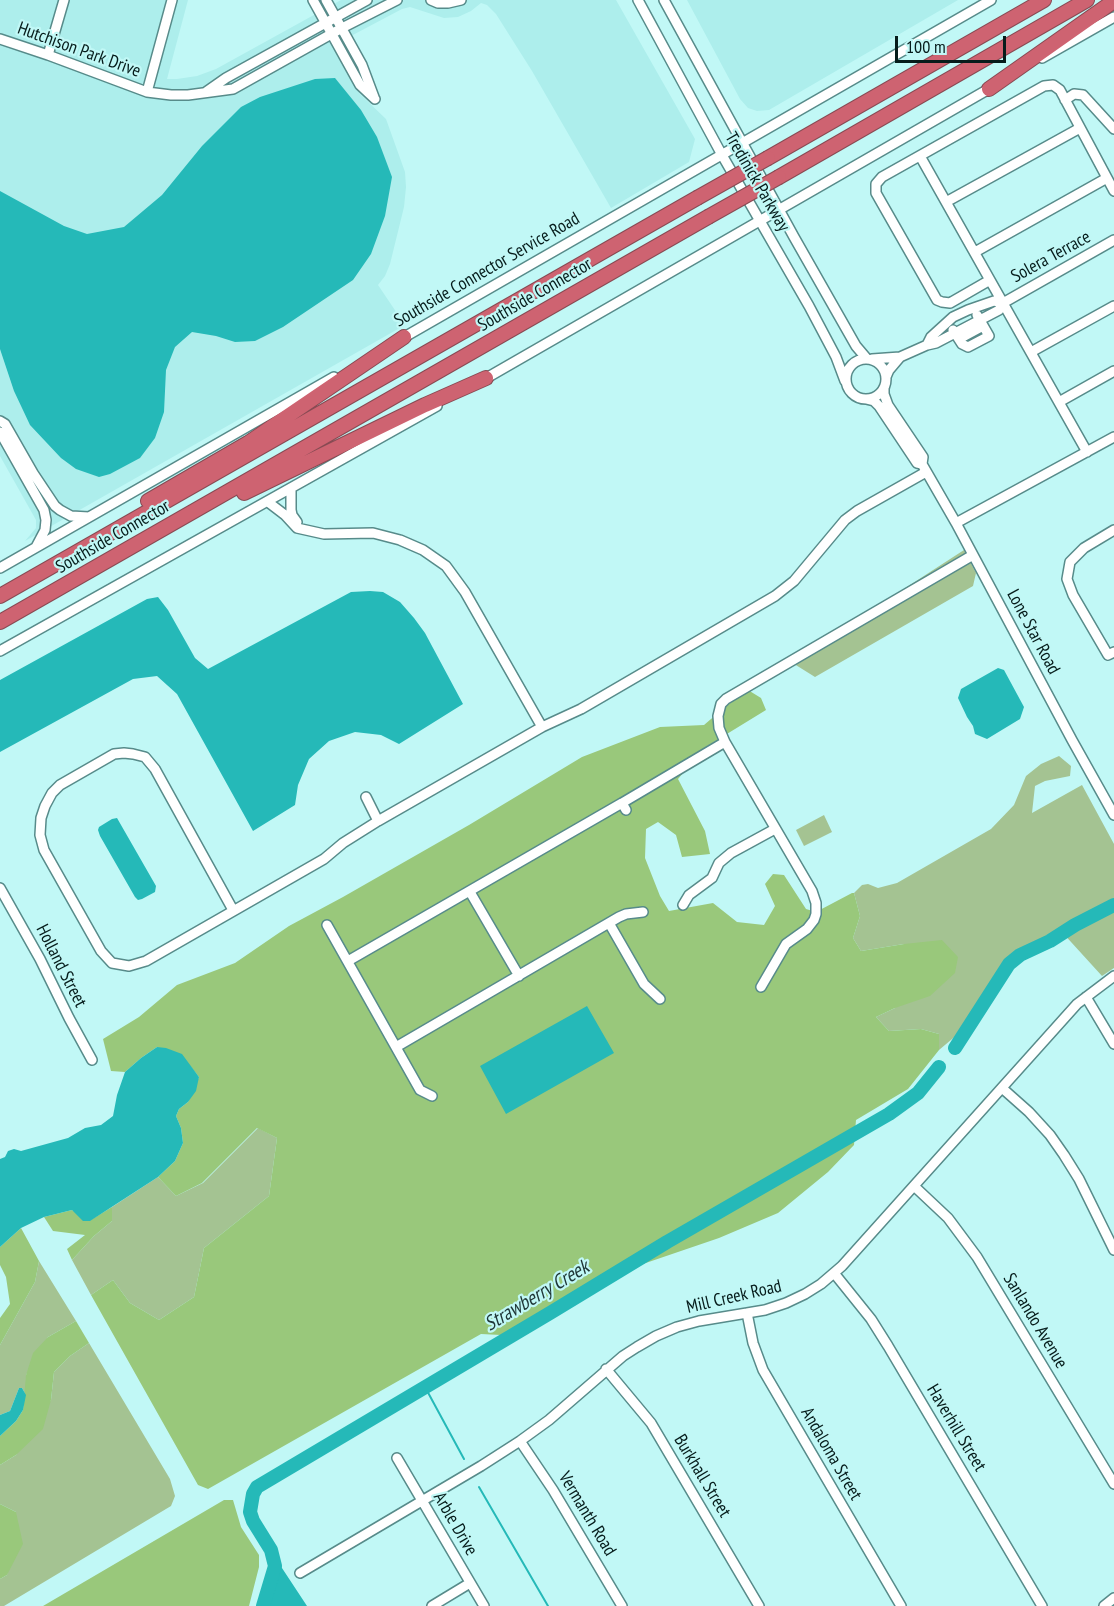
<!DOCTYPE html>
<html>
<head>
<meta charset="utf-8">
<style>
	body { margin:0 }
	#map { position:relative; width:1114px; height:1606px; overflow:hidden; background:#c1f8f6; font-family:"PT Sans Narrow",sans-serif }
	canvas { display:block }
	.scale { position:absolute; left:895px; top:36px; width:111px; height:27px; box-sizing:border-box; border:3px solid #061c1b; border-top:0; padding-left:8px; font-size:18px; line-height:21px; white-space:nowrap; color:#061c1b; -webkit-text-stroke:4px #c1f8f6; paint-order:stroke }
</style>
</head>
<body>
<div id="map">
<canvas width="1114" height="1606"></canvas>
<div class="scale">100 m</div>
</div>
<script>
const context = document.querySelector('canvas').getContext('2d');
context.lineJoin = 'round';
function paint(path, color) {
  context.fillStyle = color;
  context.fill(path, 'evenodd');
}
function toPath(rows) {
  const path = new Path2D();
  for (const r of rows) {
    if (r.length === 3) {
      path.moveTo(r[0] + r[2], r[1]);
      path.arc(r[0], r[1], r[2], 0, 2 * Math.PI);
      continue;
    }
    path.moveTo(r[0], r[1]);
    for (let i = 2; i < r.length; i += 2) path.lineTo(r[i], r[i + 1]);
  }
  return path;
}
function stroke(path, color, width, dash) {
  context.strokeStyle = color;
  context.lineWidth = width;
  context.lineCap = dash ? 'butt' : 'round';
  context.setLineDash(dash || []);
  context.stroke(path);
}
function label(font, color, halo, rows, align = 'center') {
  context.font = font + ' "PT Sans Narrow",sans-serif';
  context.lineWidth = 4.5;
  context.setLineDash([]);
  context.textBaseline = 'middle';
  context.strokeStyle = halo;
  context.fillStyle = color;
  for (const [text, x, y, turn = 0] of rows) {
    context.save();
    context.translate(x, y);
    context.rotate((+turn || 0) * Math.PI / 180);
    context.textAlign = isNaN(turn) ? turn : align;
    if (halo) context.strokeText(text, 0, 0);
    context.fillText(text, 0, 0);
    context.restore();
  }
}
paint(toPath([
	[0,0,188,0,167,79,177,79,197,76,216,69,341,0,616,0,695,139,689,162,611,208,532,71,496,14,487,5,481,3,471,11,458,17,444,18,410,7,402,9,332,46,360,94,386,119,405,172,406,187,404,207,390,264,385,276,378,285,405,325,25,541,36,528,36,520,0,456],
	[687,0,958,0,769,110,757,111,748,108,740,99]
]), '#adeeec');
paint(toPath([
	[964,550,976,573,973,586,815,677,791,662],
	[1059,756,1071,766,1070,776,1045,781,1035,786,1032,813,1082,785,1114,844,1114,968,1102,976,1061,931,1049,938,1019,953,1003,965,958,1034,939,1050,939,1034,921,1029,889,1031,876,1017,895,1008,904,944,861,951,853,938,860,916,854,893,862,885,868,884,878,888,897,883,991,829,1014,805,1026,776,1041,764],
	[824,815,832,832,804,846,796,830],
	[258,1128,277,1138,269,1196,204,1248,194,1297,159,1320,130,1303,113,1280,91,1295,72,1260,94,1236,112,1221,112,1207,158,1177,176,1196,203,1183],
	[39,1261,76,1321,48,1337,26,1375,26,1395,22,1388,19,1388,10,1411,0,1415,0,1345,35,1282],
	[89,1343,170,1479,175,1496,171,1506,4,1606,0,1606,0,1579,7,1575,16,1512,0,1504,0,1465,16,1455,51,1400,54,1372,70,1356]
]), '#a4c392');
paint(toPath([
	[748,690,761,698,766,710,704,748,678,779,705,831,710,854,682,857,676,835,658,822,646,829,645,858,660,896,669,911,713,903,737,922,764,925,775,906,765,884,773,874,784,875,806,909,816,912,852,893,854,893,860,916,853,938,861,951,904,944,942,940,958,957,955,973,930,996,895,1008,876,1017,889,1031,921,1029,939,1034,939,1050,908,1089,856,1120,854,1145,828,1172,778,1213,719,1238,593,1281,521,1325,501,1335,481,1334,208,1489,198,1485,91,1295,113,1280,130,1303,159,1320,194,1297,204,1248,269,1196,277,1138,257,1128,202,1183,176,1196,158,1177,175,1161,183,1143,181,1128,176,1116,179,1109,188,1102,199,1077,191,1067,157,1047,141,1058,125,1072,111,1071,103,1039,139,1017,177,985,235,963,289,926,343,897,469,825,582,757,660,727,704,725,725,707],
	[112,1207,112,1221,94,1236,72,1260,67,1249,85,1235,53,1231,44,1217,72,1210,89,1221],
	[21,1228,39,1261,35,1282,0,1345,0,1318,10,1304,6,1277,0,1265,0,1247],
	[76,1321,89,1343,70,1356,54,1372,51,1400,43,1429,16,1455,0,1465,0,1436,16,1421,23,1410,26,1375,33,1353,48,1337],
	[224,1500,233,1500,241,1527,259,1555,259,1567,249,1606,43,1606],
	[0,1504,16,1512,23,1544,7,1575,0,1579]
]), '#99c87b');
paint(toPath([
	[335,78,361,110,377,137,392,177,385,216,371,254,353,280,283,327,255,341,235,342,216,336,192,332,175,347,166,370,164,412,155,438,140,458,110,474,99,477,76,469,61,458,30,425,14,391,0,349,0,191,64,226,87,234,124,227,162,195,202,146,241,107,260,97,315,79],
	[370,591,383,592,400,602,414,618,425,633,463,704,399,744,381,735,355,732,329,741,309,759,298,785,295,805,253,831,177,694,157,676,133,679,0,752,0,680,147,599,158,597,168,610,195,658,208,669,351,592],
	[998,668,1004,670,1024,707,1020,719,987,739,975,734,973,726,967,717,958,698,961,689],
	[117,818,156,886,155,892,142,899,138,900,135,897,100,836,98,830,99,827,112,819],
	[587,1006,614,1053,506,1114,480,1066],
	[157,1047,166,1048,182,1054,199,1077,196,1091,188,1102,179,1109,176,1116,181,1128,183,1143,175,1161,158,1177,90,1221,83,1221,72,1210,44,1217,21,1228,0,1247,0,1159,5,1157,8,1151,14,1149,21,1151,68,1138,85,1128,101,1125,113,1116,117,1095,125,1072,141,1058],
	[19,1388,22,1388,26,1395,23,1410,16,1421,0,1436,0,1415,10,1411],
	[273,1558,280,1565,307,1606,258,1606]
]), '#25b9b8');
stroke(toPath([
	[425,1387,464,1459],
	[479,1487,548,1606]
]), '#25b9b8', 2);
stroke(toPath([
	[955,1048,1009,964,1020,955,1050,941,1075,925,1114,905],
	[263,1606,275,1566,271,1550,253,1521,250,1512,253,1494,257,1487,550,1313,667,1242,889,1114,918,1093,939,1067]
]), '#25b9b8', 14);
const minor = toPath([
	[313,0,360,85,375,99],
	[326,0,362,65,374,97],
	[431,0,438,3,448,3,461,0],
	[638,0,722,155,809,306,836,357,845,381],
	[664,0,794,237,856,346,867,359],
	[0,39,48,55,147,92,171,95,188,95,233,89,342,28,397,0],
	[48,55,64,0],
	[1042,58,1114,17],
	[147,92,172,0],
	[206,92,226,78,367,0],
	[1065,100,1074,94,1083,95,1114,129],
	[920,156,1087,452],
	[946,202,1080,128],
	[975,252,1107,178],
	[990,280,950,303,942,302,937,300,876,193,876,184,882,177,1044,86,1053,85,1060,90,1114,191],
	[994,301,1003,303,999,310,936,343,927,345,931,337,953,317,968,310,994,301],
	[1003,303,1114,240],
	[953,330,962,344,968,347,989,336,977,315],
	[401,339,991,0],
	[959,339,983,326],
	[1031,352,1114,306],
	[866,379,20],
	[872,359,900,357,927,345],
	[886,377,889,370,900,357],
	[483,380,994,86],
	[866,399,874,401,879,406,917,463,922,464,923,457,888,405,884,394,884,388],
	[1059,402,1114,371],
	[0,421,5,424,33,473,55,506,60,510,71,516,89,517],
	[0,432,44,510,46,520,45,530,36,547],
	[922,464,956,523,1072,740,1114,815],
	[291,489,291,510,292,515,297,522],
	[268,502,285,515,297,528,324,534,373,533,400,540,423,550,446,566,465,592,542,727],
	[956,523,1114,437],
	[1114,530,1084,548,1070,562,1067,579,1073,595,1108,655,1114,652],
	[0,568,334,377],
	[0,651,437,406],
	[366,797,378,821],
	[626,810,622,803,725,742],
	[0,888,40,959,69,1018,92,1060],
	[470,892,519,976],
	[683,905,689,895,712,878,719,863,731,853,775,829],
	[233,910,155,769,145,757,133,754,124,753,114,754,60,785,52,793,45,806,41,818,40,835,44,850,101,951,112,963,129,966,146,961,324,859,343,843,378,821,542,727,581,709,775,596,794,581,845,520,857,511,926,472],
	[609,923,644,984,660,999],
	[327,925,420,1090,432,1096],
	[348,961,622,803],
	[761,987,786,944,807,929,814,920,816,914,816,903,812,891,725,742,719,728,718,716,721,704,726,699,973,555],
	[1086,997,1114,1044],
	[396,1047,619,917,626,914,643,912],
	[1002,1088,1029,1112,1050,1135,1064,1155,1079,1179,1114,1250],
	[914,1186,948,1218,977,1257,1114,1484],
	[834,1273,871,1319,888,1346,1042,1606],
	[747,1313,753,1343,763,1370,901,1606],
	[606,1369,651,1423,759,1606],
	[520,1441,553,1490,622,1606],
	[397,1458,484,1606],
	[300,1573,481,1466,520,1441,549,1420,623,1356,637,1347,656,1336,677,1327,699,1321,765,1310,786,1303,805,1294,821,1284,842,1266,1077,1004,1114,976],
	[432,1606,470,1583],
	[1104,1606,1114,1598]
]);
const highway = toPath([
	[989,89,1114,1],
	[768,158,1044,0],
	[779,177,1087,0],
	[244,493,425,405,486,378],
	[148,501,248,443,404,337],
	[0,596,697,198],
	[0,622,708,217]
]);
stroke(minor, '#578b8a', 12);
stroke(highway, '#884a53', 16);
stroke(minor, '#fff', 9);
stroke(highway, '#ce6371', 14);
const highwayBridge = toPath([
	[697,198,768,158],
	[708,217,779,177]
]);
stroke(highwayBridge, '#884a53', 16, []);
stroke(highwayBridge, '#ce6371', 14);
label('18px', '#061c1b', '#c1f8f6', [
	["Hutchison Park Drive",79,50,20],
	["Tredinick Parkway",757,182,60],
	["Solera Terrace",1051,257,-29],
	["Southside Connector Service Road",487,270,-30],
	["Southside Connector",535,295,-30],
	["Southside Connector",113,537,-30],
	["Lone Star Road",1033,632,62],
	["Holland Street",61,966,63],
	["Mill Creek Road",734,1297,-13],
	["Sanlando Avenue",1035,1321,59],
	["Haverhill Street",956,1428,59],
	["Andaloma Street",831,1454,60],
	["Burkhall Street",702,1476,59],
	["Vermanth Road",587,1514,59],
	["Arble Drive",455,1524,60]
]);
label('italic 20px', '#1e3535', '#c1f8f6', [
	["Strawberry Creek",537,1296,-31]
]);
</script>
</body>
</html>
